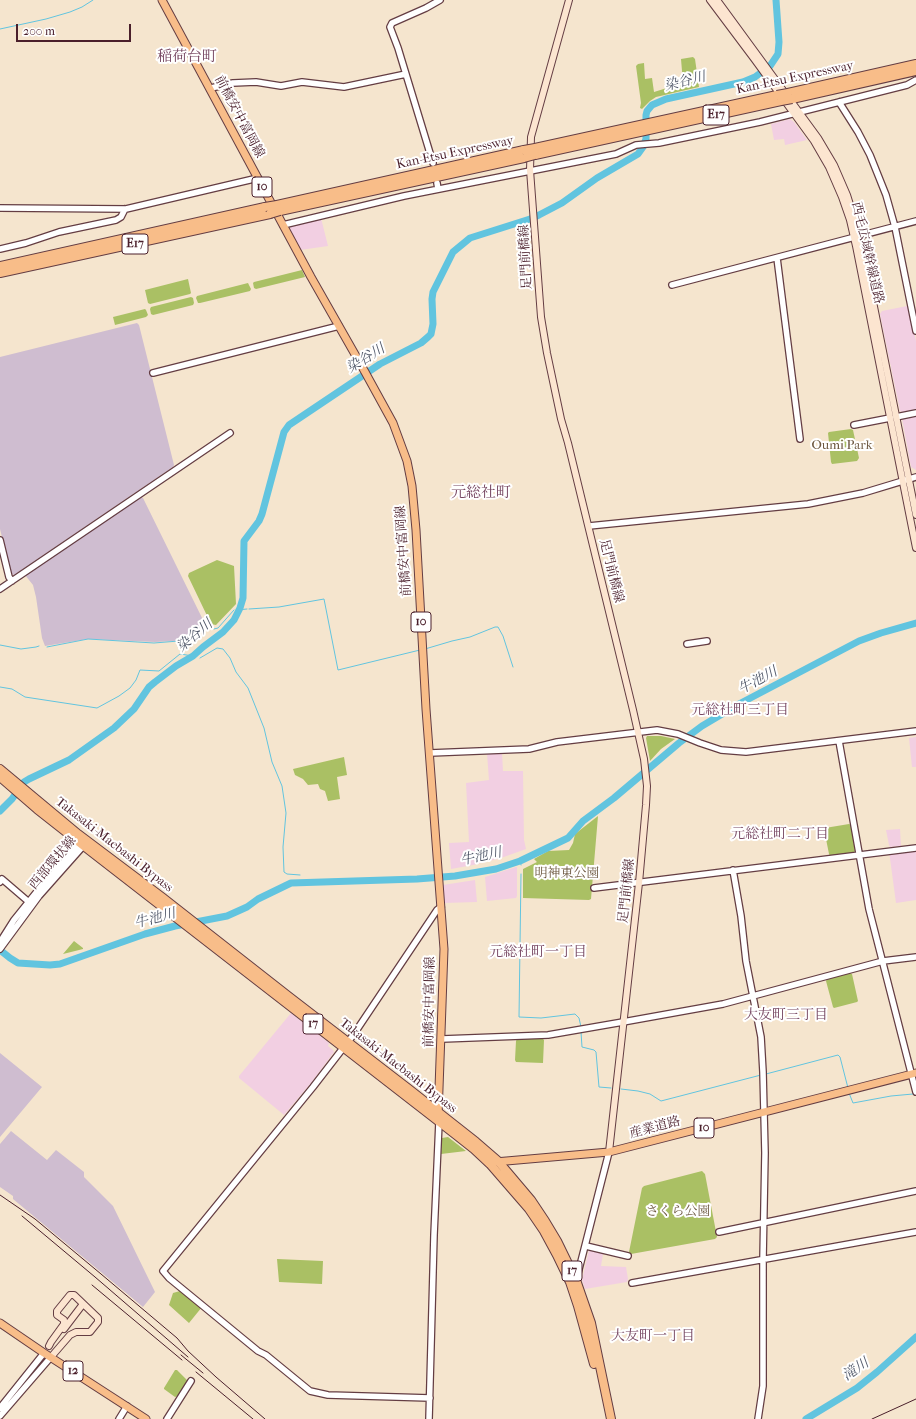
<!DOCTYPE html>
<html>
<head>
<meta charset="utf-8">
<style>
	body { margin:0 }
	#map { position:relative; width:916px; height:1419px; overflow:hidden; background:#f5e5ce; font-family:"IM FELL French Canon",serif }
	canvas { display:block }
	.scale { position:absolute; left:16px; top:24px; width:115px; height:18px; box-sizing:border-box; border:2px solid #4a1f2b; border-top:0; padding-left:5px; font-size:12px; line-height:14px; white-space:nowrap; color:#4a1f2b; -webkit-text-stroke:3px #fff; paint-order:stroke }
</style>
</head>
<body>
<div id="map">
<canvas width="916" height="1419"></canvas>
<div class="scale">200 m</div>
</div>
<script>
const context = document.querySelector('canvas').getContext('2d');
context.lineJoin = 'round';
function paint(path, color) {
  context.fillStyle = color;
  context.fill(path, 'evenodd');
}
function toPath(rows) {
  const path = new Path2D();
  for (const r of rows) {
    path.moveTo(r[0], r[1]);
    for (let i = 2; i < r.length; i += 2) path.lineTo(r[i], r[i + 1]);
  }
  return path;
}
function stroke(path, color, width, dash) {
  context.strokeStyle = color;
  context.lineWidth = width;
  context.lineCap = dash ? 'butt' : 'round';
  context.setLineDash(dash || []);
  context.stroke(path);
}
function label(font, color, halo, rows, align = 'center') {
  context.font = font + ' "IM FELL French Canon","Noto Serif JP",serif';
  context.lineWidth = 4;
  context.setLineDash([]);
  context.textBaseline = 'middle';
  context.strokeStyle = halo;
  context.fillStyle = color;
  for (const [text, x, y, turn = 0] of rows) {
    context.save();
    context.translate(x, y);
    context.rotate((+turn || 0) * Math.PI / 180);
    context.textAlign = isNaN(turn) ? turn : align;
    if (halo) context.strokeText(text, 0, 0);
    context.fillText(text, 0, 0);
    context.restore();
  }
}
paint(toPath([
	[790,119,794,122,807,140,785,145,784,139,774,140,771,124],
	[321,218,328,246,300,250,287,226],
	[907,306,909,308,916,341,916,410,902,412,900,411,880,314,882,311],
	[916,415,916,470,911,467,902,419,904,417],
	[916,737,916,767,912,767,909,738],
	[487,753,502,753,503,771,523,771,524,840,526,849,501,858,473,865,451,869,449,843,469,842,466,783,489,780],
	[900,829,901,846,890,847,889,845,886,830],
	[916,848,916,900,896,903,889,851],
	[516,867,517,867,517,896,516,898,487,901,485,877],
	[475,880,477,902,444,903,443,885],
	[291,1013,329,1043,328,1046,333,1050,334,1052,311,1083,284,1115,239,1078,239,1076],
	[589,1250,603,1254,601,1266,626,1267,628,1279,627,1282,585,1289,582,1280]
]), '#f2cfe2');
paint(toPath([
	[137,323,139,325,174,465,173,467,14,575,11,574,0,529,0,357],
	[141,497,143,498,206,626,197,637,191,640,155,642,88,639,45,646,42,638,36,597,33,585,25,575],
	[0,1053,42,1087,0,1137],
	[11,1131,47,1160,56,1150,84,1172,84,1177,113,1206,155,1292,143,1307,13,1199,13,1196,0,1187,0,1144]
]), '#cfbdd0');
paint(toPath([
	[693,57,695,59,699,87,656,97,650,101,642,109,640,108,641,103,636,66,638,64,644,63,645,79,652,78,654,92,683,83,681,59],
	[302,270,305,277,256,289,254,288,253,283,254,282],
	[188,279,191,293,190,294,150,304,148,303,145,290],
	[248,283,251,289,250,291,200,303,198,303,196,298,197,296],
	[191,297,193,298,194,303,193,305,153,315,151,314,150,309,151,307],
	[145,309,146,310,148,315,146,317,115,325,113,317],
	[851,429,853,430,859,458,857,461,832,464,831,462,828,433,829,432],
	[217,560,234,566,236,604,216,625,211,624,188,576,189,573],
	[647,736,661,736,675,739,661,749,650,761,646,738],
	[344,757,347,775,337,777,340,799,328,801,325,791,320,789,318,784,308,785,303,779,295,775,293,769],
	[598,816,591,899,589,900,523,898,523,869,537,862,534,859,548,851,569,850,573,843,575,834],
	[849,824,851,825,855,851,854,853,830,856,829,854,824,829,825,828],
	[74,941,83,948,83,949,63,954],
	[849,973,852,974,858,1001,857,1002,834,1008,833,1007,826,981,827,979],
	[542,1038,544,1040,543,1063,516,1062,515,1060,516,1041,517,1039],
	[448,1137,466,1151,441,1154,442,1138],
	[702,1171,705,1174,717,1237,715,1239,631,1254,629,1252,642,1188,644,1186],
	[277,1259,323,1261,322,1284,279,1282],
	[180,1291,182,1291,202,1307,189,1323,169,1305,173,1293],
	[175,1370,177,1370,188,1381,178,1396,175,1397,164,1389,164,1388]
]), '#aac064');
stroke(toPath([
	[0,29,46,19,70,12,82,7,93,0],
	[249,609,279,607,324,599,338,670,420,650],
	[237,610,247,609],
	[214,629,218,628,234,610],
	[0,645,21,649,36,647,39,646],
	[47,647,88,639,154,643,191,640],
	[425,649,452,641,470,637,495,627,498,627,503,636,513,667],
	[200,658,217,648,223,649,230,658,236,672,248,688,264,728,272,762,282,786,286,813,283,847,284,872,287,874,300,875],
	[0,687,12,689,25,697,97,708,119,696,130,688,136,680,140,670,159,671,180,654,193,656],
	[520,861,521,865],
	[521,874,519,1017,541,1018,575,1014,579,1018,581,1027],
	[581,1032,582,1047,594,1050,596,1052,599,1087,611,1088],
	[766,1074,838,1055,840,1057,848,1088],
	[621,1089,638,1091,650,1094,661,1101,761,1075],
	[849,1093,853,1103,891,1096,913,1094]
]), '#61c4df', 1);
stroke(toPath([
	[0,811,12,799,24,782,29,779,69,760,114,728,134,709,149,687,155,682,176,666,193,656,203,647,223,632,234,620,240,608,243,598,244,541,259,521,262,514,284,432,289,425,380,364,421,343,428,337,431,334,433,324,432,299,433,292,453,252,470,238,530,219,539,215,562,203,597,178,638,154,643,147,646,139,646,115,647,111,652,105,666,99,743,82,755,77,770,66,778,54,779,42,776,0],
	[0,950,10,958,18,963,50,965,60,964,145,934,175,926,227,916,247,907,258,899,291,883,417,879,455,876,496,869,520,861,568,838,583,821,614,798,679,743,702,726,739,704,859,641,881,633,916,623],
	[806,1419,857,1388,877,1372,916,1337]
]), '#61c4df', 7);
const tertiary = toPath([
	[211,88,233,83,256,82,281,86,302,82,344,87,406,74],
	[839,102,858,132,870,155,886,195,895,227,916,331],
	[433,163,398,48,390,27,392,23,426,8,440,0],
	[437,183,438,189],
	[0,208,126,209,258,178],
	[283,225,404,196,616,154,636,145,659,143,760,122,907,85,916,80],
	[0,249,26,243,59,232,116,220,121,217,125,209],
	[777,258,800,439],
	[672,285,916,221],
	[153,373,339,326],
	[896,417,916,413],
	[854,425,890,418],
	[589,526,808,504,863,493,916,477],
	[0,540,9,577,12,581],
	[0,589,230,433],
	[687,644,707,641],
	[839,741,869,909,916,1092],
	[430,753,529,749,557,742,657,730,678,734,700,743,721,750,746,752,916,731],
	[733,870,741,916,746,961,761,1037,763,1072,765,1153,763,1259,763,1386,758,1419],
	[0,882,2,879,30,903],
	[594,888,916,848],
	[0,942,14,920,39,889,75,849,83,842],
	[0,949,39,896,86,843],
	[442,1039,548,1035,623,1022,723,1004,883,961,916,957],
	[719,1232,916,1191],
	[586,1246,628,1256],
	[576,1281,609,1152],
	[632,1283,916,1232],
	[430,1398,328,1395,310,1391,266,1355,258,1351,169,1278,163,1271,313,1087,354,1034,437,910,441,907],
	[0,1408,44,1353],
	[0,1416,51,1357],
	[119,1419,127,1406],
	[167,1419,191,1381],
	[429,1419,434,1235,439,1122]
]);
const secondary = toPath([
	[569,0,531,137,530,170,541,317,547,353,561,419,568,443,633,710,644,759,647,786,646,805,639,883,609,1152],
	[710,0,755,60,814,141,829,167,842,197,850,220,856,246,916,548],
	[717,0,818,138,834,165,847,195,860,237,916,515],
	[64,1329,83,1304],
	[49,1346,51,1342,64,1324,64,1320,57,1315,57,1311,70,1295,74,1295,98,1318,98,1322,90,1332,76,1332,70,1335,51,1357]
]);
const primary = toPath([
	[162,0,311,277,365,372,393,423,407,461,412,486,416,530,426,709,444,949,438,1116],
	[495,1162,609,1152,916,1073],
	[0,1323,44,1353,146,1419]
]);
const trunk = toPath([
	[0,769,78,834,163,898,288,996,410,1090,476,1142,498,1161,531,1200,545,1221,557,1241,576,1280,591,1323,611,1419],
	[0,777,37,809,84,846,455,1134,474,1149,490,1164,529,1209,544,1231,557,1255,570,1282,578,1306,594,1364]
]);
const motorway = toPath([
	[788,93,916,64],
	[792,99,916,71],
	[535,148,777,95],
	[535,155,781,101],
	[277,205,524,150],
	[280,211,524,158],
	[0,266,265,207],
	[0,273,270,214]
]);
stroke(tertiary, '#643d43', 8);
stroke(secondary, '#643d43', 8);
stroke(primary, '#643d43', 9);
stroke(trunk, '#643d43', 10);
stroke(motorway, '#643d43', 10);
stroke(tertiary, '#fff', 5.5);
stroke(secondary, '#fce5d0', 6);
stroke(primary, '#f8bd89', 7);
stroke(trunk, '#f8bd89', 8);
stroke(motorway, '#f8bd89', 8);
stroke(toPath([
	[0,1195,35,1219,101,1274,177,1338,188,1351,216,1377,265,1419],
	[22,1216,95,1277,188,1357],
	[92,1285,182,1360],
	[181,1355,203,1373],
	[196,1372,253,1419],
	[872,1419,916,1399]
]), '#4a1f2b', 1);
const motorwayBridge = toPath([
	[777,95,788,93],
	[781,101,792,99],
	[524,150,535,148],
	[524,158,535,155],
	[265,207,277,205],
	[270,214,280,211]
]);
stroke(motorwayBridge, '#643d43', 10, []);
stroke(motorwayBridge, '#f8bd89', 8);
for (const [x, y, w] of [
	[716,115,26],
	[262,187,20],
	[135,244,26],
	[421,622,20],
	[313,1024,20],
	[704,1128,20],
	[572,1271,20],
	[73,1371,20]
]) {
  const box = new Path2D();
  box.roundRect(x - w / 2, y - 10, w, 20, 3);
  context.fillStyle = '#fff';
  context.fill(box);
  stroke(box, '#4a1f2b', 1);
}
label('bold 12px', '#4a1f2b', null, [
	["E17",716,115],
	["10",262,187],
	["E17",135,244],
	["10",421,622],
	["17",313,1024],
	["10",704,1128],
	["17",572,1271],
	["12",73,1371]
]);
label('13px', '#4a1f2b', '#fff', [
	["Kan-Etsu Expressway",795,78,-12],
	["前橋安中富岡線",239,117,62],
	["Kan-Etsu Expressway",455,153,-12],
	["西毛広域幹線道路",867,253,77],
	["足門前橋線",526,257,-93],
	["前橋安中富岡線",404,551,-94],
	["足門前橋線",611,571,76],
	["Takasaki-Maebashi Bypass",114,845,38],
	["西部環状線",53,863,-50],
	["足門前橋線",627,891,-84],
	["前橋安中富岡線",430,1002,-89],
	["Takasaki-Maebashi Bypass",398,1066,38],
	["産業道路",655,1128,-15]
]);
label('13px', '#6c573f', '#fff', [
	["Oumi Park",842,446],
	["明神東公園",567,874],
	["さくら公園",678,1212]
]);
label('italic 14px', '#52596a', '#fff', [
	["染谷川",685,82,-14],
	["染谷川",366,359,-32],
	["染谷川",195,636,-40],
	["牛池川",758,681,-28],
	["牛池川",481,857,-12],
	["牛池川",155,919,-15],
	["滝川",856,1370,-34]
]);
label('14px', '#764661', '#fff', [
	["元総社町三丁目",740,711],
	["元総社町二丁目",780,835],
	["元総社町一丁目",538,953],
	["大友町三丁目",786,1016],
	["大友町一丁目",653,1337]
]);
label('15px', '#764661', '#fff', [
	["稲荷台町",187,57],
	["元総社町",481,493]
]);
</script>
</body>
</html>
